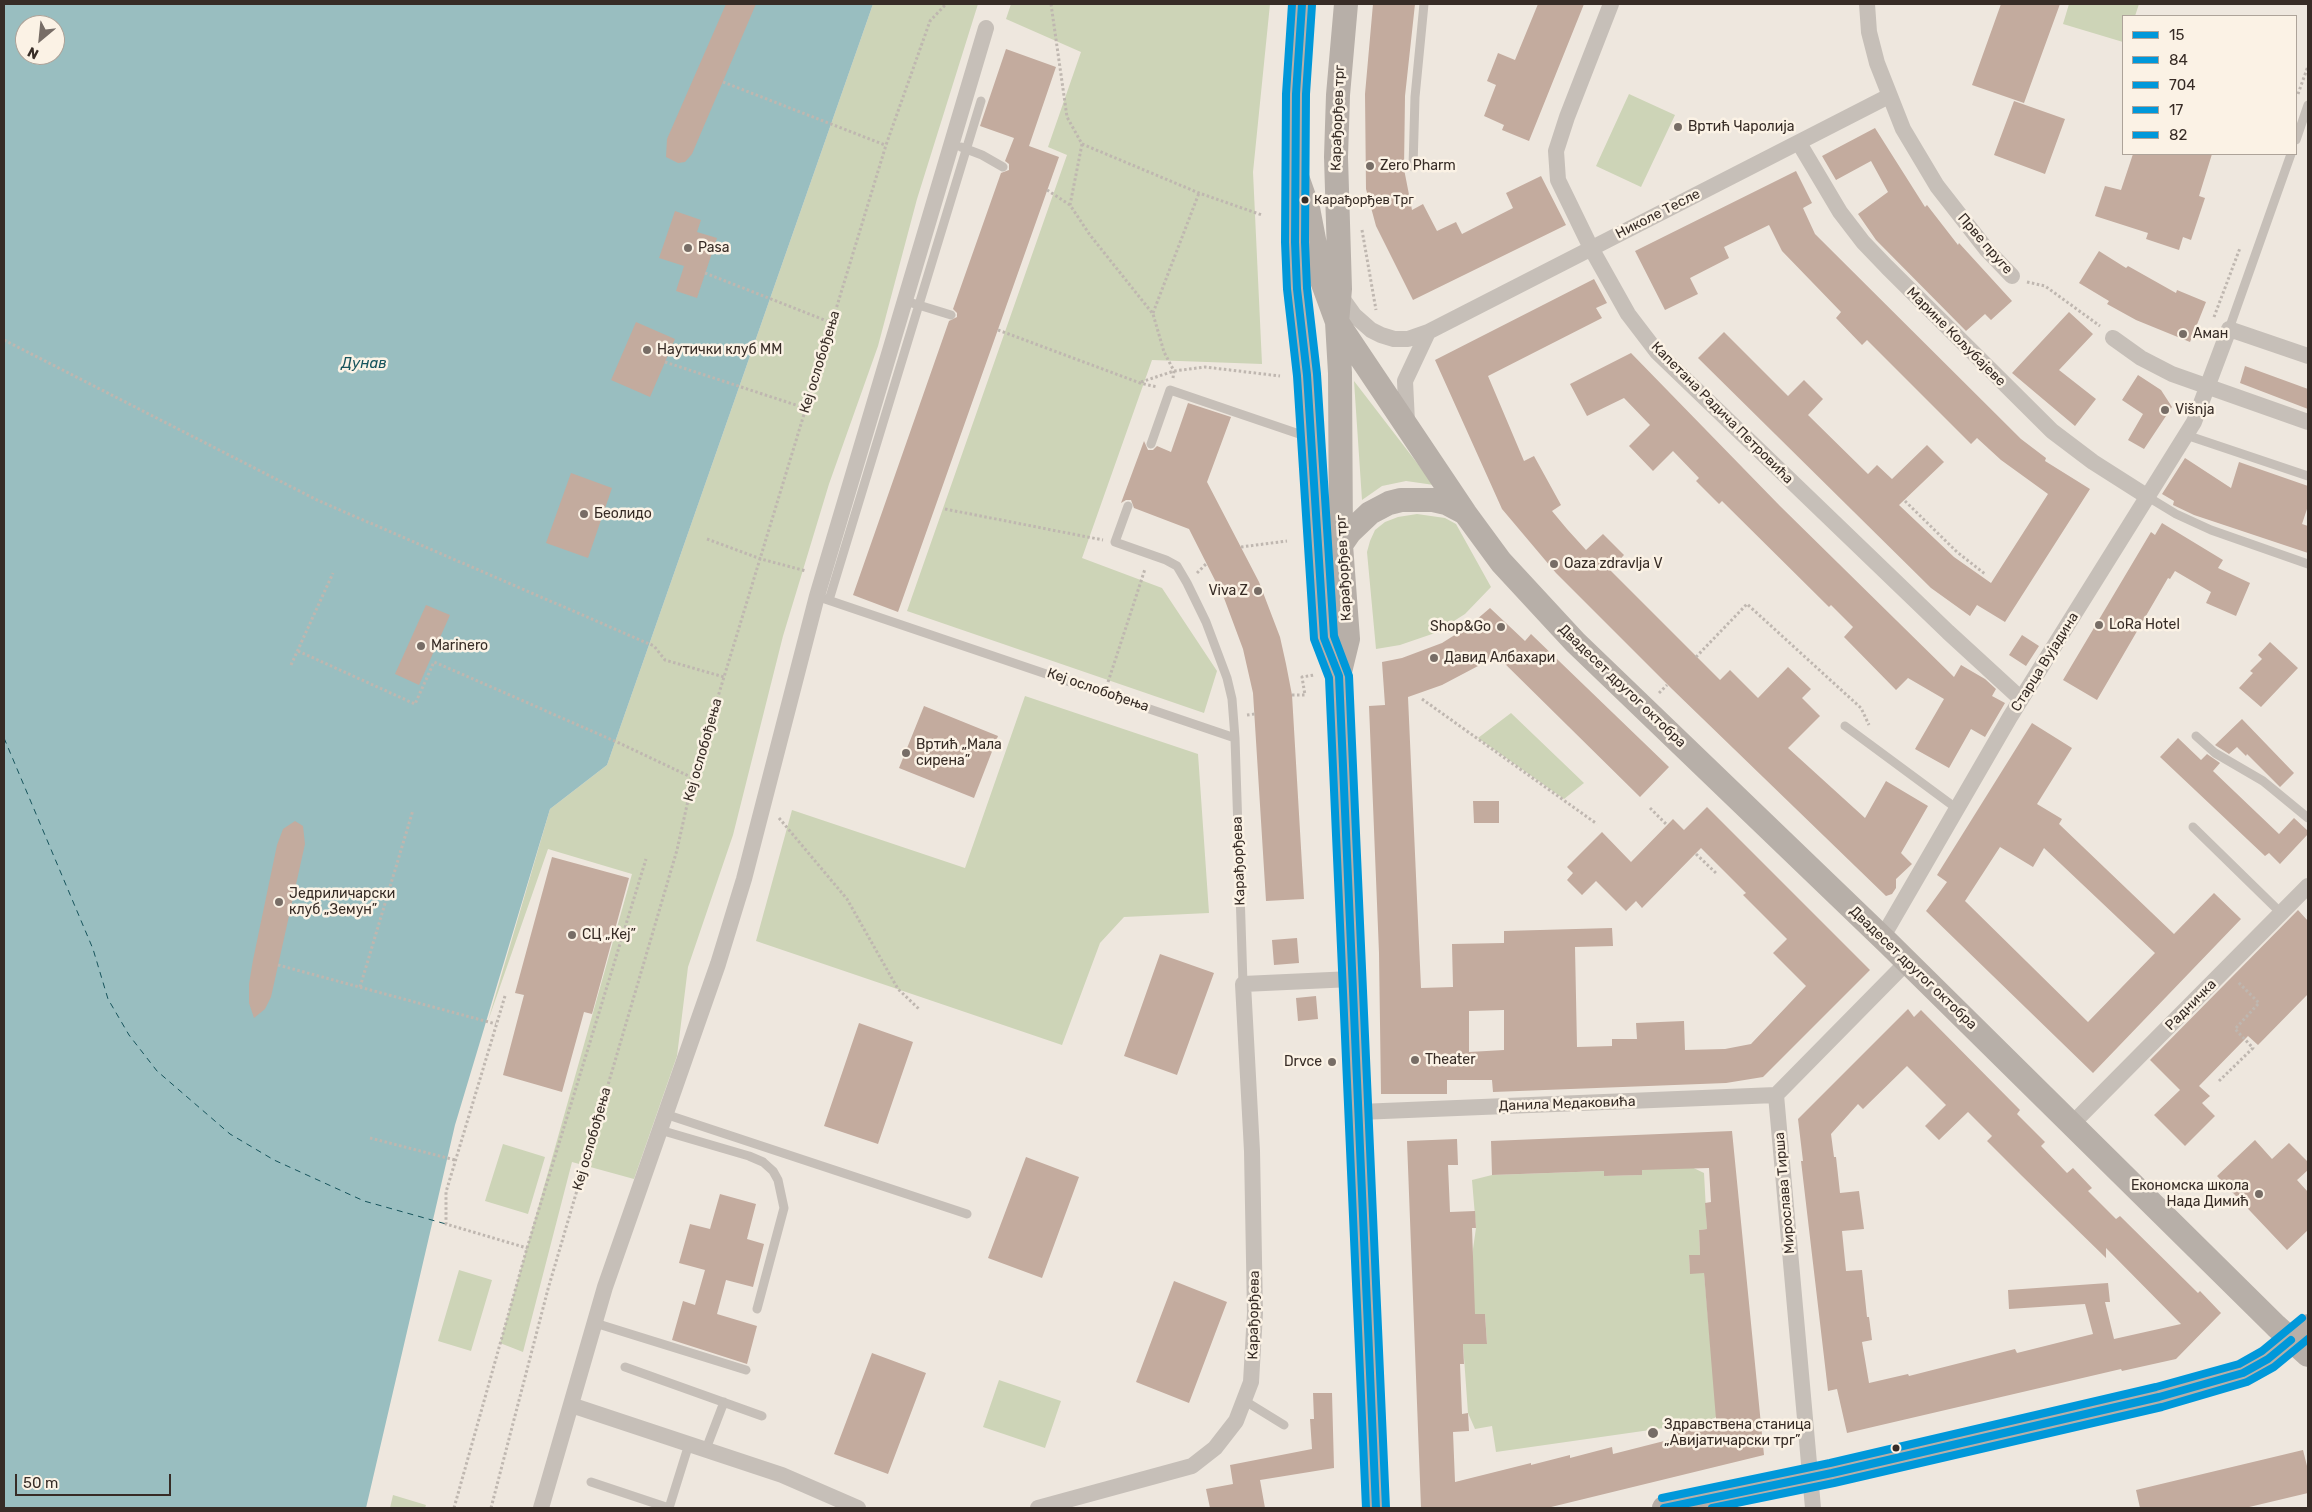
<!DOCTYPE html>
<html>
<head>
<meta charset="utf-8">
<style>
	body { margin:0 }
	#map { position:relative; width:2312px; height:1512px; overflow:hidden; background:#eee7de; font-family:Rubik,sans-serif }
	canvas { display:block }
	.frame { position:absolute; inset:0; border:5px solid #372c26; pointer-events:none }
	.legend { position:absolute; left:2122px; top:15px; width:175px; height:140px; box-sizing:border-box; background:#fbf2e5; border:1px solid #ada399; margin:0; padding:6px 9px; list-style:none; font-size:15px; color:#372c26 }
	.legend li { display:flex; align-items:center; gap:10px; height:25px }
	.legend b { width:25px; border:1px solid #ada399 }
	.north { position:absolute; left:15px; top:15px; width:50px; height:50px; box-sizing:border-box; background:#fbf2e5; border:1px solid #ada399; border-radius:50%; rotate:208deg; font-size:14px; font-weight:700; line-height:20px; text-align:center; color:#372c26 }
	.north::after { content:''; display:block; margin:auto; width:18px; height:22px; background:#776d66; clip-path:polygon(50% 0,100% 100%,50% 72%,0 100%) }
	.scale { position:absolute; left:15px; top:1474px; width:156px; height:22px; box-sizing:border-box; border:2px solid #372c26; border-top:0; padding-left:6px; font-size:15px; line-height:18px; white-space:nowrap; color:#372c26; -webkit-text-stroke:4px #fbf2e5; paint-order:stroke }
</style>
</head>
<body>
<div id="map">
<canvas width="2312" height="1512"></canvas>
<div class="frame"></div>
<ul class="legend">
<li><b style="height:6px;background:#0098da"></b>15</li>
<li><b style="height:6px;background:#0098da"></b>84</li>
<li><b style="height:6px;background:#0098da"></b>704</li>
<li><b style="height:6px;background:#0098da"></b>17</li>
<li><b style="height:6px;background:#0098da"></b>82</li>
</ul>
<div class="north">N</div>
<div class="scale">50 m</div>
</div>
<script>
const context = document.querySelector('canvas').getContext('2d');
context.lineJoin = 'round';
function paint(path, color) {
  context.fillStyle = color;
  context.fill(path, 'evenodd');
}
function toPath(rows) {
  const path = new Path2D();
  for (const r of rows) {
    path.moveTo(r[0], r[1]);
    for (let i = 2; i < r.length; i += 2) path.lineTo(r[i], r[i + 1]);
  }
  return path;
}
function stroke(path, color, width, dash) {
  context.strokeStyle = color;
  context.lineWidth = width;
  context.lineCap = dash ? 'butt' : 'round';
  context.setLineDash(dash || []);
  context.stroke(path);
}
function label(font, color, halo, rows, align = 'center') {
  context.font = font + ' Rubik,sans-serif';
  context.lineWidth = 5;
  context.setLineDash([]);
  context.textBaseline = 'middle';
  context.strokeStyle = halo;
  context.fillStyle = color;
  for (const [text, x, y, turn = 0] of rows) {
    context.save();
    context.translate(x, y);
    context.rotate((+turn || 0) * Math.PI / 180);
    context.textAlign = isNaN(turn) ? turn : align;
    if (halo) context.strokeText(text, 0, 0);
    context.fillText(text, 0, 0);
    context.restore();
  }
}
paint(toPath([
	[873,4,978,4,917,199,878,346,829,484,783,636,733,835,688,967,677,1056,634,1179,572,1162,523,1352,500,1343,632,874,548,849,488,1021,550,809,607,765],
	[1011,4,1270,4,1253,172,1262,364,1152,360,1082,558,1162,588,1217,671,1204,713,907,611,1067,155,1048,147,1081,52,1006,19],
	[2069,4,2139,4,2135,16,2123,16,2123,42,2063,24],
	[1629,94,1675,115,1641,187,1596,166],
	[1354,381,1434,485,1406,481,1382,486,1362,500],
	[1417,514,1445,518,1456,524,1491,587,1465,614,1435,633,1400,645,1376,649,1367,552,1370,541,1375,530,1385,522,1398,517],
	[1025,696,1198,754,1209,913,1124,917,1100,943,1062,1045,756,941,792,810,965,868],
	[1511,713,1584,783,1564,799,1478,738],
	[503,1144,545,1157,528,1214,485,1201],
	[1679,1161,1704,1173,1707,1229,1699,1230,1700,1255,1689,1256,1690,1273,1704,1273,1717,1416,1712,1420,1671,1427,1496,1452,1492,1426,1475,1429,1468,1413,1463,1344,1487,1343,1485,1314,1469,1315,1473,1249,1476,1228,1472,1180,1492,1175,1604,1171,1604,1176,1642,1175,1642,1167],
	[459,1270,492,1280,471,1351,438,1341],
	[999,1380,1061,1401,1045,1448,983,1427],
	[393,1495,426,1505,425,1508,390,1508]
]), '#cdd4b7');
paint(toPath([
	[4,4,873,4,607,765,550,809,455,1125,366,1508,4,1508],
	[25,25,55,25,55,55,25,55]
]), '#99bec0');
stroke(toPath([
	[4,738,93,949,108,999,129,1035,157,1071,230,1134,274,1160,364,1201,446,1224]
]), '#17545c', 1, [6, 5]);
paint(toPath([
	[726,4,756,4,692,154,685,162,678,163,666,157,667,139],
	[1373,4,1415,4,1405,96,1404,169,1412,210,1423,204,1437,231,1456,222,1462,234,1513,208,1506,193,1541,176,1566,225,1413,300,1376,226,1366,189,1365,94],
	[1538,4,1584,4,1529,141,1502,130,1504,125,1484,116,1496,85,1487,81,1498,53,1515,60],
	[2001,4,2060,4,2024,103,1972,85],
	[1006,49,1056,67,1029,146,1059,157,898,612,853,595,949,321,957,317,957,313,953,309,1001,173,1009,170,1009,164,1005,161,1014,138,980,126],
	[2014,101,2065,119,2045,174,1994,155],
	[1875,128,1925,207,1927,205,1958,245,1959,243,2012,301,1991,320,1985,314,1966,331,1876,240,1858,214,1888,192,1871,161,1836,180,1822,156],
	[2133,154,2212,154,2199,196,2205,198,2191,240,2183,237,2179,250,2146,239,2148,233,2095,216,2105,186,2121,190],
	[1796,171,1812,203,1803,208,1815,234,2021,439,2046,458,2045,461,2090,489,2005,622,1977,605,1970,616,1931,588,1698,358,1724,332,1788,396,1804,380,1823,399,1808,415,1868,474,1877,465,1892,479,1927,445,1944,462,1899,505,1954,557,1991,583,2048,494,2001,460,1977,438,1971,444,1867,340,1862,345,1836,318,1841,312,1782,251,1769,225,1724,247,1729,258,1690,278,1698,294,1665,310,1635,251],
	[675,211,701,220,697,232,717,238,697,298,676,291,684,266,659,258],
	[2099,251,2126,268,2128,266,2176,293,2177,290,2206,302,2190,342,2136,320,2107,304,2109,301,2079,283],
	[1594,279,1607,303,1596,308,1602,318,1488,376,1524,461,1534,456,1561,505,1552,511,1567,529,1586,550,1603,534,1624,555,1610,570,1720,680,1730,670,1758,698,1788,667,1811,689,1802,698,1820,716,1788,748,1865,818,1886,781,1928,806,1901,853,1912,864,1896,879,1896,888,1892,894,1886,896,1672,689,1556,573,1502,509,1435,360],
	[2069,312,2093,334,2059,370,2096,399,2075,426,2012,373],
	[636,322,675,339,650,397,611,380],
	[1631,353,1780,506,1954,677,1961,665,1985,679,1996,689,1992,696,2005,703,1985,737,1971,729,1949,768,1915,749,1944,699,1908,678,1896,690,1844,637,1853,627,1831,605,1829,607,1722,501,1719,504,1696,481,1699,478,1673,451,1653,471,1629,446,1650,425,1624,398,1587,416,1570,384],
	[2245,366,2308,389,2308,409,2240,383],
	[2138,375,2161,390,2172,407,2144,449,2128,440,2143,414,2122,400],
	[1188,403,1231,417,1207,482,1259,582,1280,637,1286,664,1292,695,1304,899,1266,901,1253,693,1243,649,1224,598,1189,529,1134,508,1131,500,1126,500,1121,503,1144,441,1148,450,1153,450,1157,446,1171,452],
	[2185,458,2231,488,2239,462,2308,486,2308,506,2302,524,2308,526,2308,553,2194,515,2173,505,2174,501,2162,494],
	[571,473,612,488,588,558,546,543],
	[2162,523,2223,560,2218,568,2250,583,2236,616,2206,603,2211,592,2175,571,2170,579,2168,578,2097,700,2063,680,2151,532,2155,535],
	[426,605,450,615,419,685,395,674],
	[1490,608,1525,641,1531,634,1669,767,1640,797,1497,656,1442,685,1408,697,1421,988,1453,987,1452,944,1504,943,1504,931,1612,928,1613,946,1575,947,1577,1047,1612,1046,1612,1039,1637,1039,1636,1023,1684,1021,1685,1050,1725,1049,1751,1044,1806,986,1773,953,1787,939,1743,895,1746,893,1701,848,1642,908,1636,901,1626,911,1596,881,1582,895,1567,880,1573,873,1567,867,1602,832,1631,862,1673,819,1684,830,1707,807,1870,970,1763,1077,1726,1083,1493,1092,1492,1080,1447,1080,1447,1094,1381,1094,1379,953,1369,706,1385,705,1382,662,1402,658,1442,643,1469,626],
	[1504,1010,1504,1050,1469,1052,1469,1011],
	[2022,635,2039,646,2026,666,2009,655],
	[2270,642,2298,668,2261,707,2239,688,2253,673,2250,671,2262,659,2258,655],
	[924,706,998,736,974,798,899,768],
	[2242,719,2294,773,2280,787,2247,754,2246,756,2237,747,2229,754,2215,745],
	[2032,723,2072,748,2037,804,2062,819,2059,824,2174,934,2214,893,2241,919,2093,1073,1926,911,1947,882,1937,875],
	[2000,847,2033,867,2044,848,2155,953,2088,1022,1965,901],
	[2178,738,2201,760,2207,754,2220,763,2213,771,2279,834,2294,818,2308,831,2308,834,2280,864,2269,853,2265,856,2160,757],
	[1473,801,1499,801,1499,823,1474,823],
	[295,821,303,826,305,844,271,997,265,1009,254,1018,249,1003,249,984,253,960,277,845,283,829],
	[552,857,629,878,592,1014,584,1012,562,1092,503,1075,524,995,515,993],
	[2298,910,2308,921,2308,994,2258,1045,2248,1036,2199,1086,2210,1096,2202,1103,2215,1116,2185,1146,2154,1115,2180,1090,2150,1060],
	[1297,938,1299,963,1274,965,1272,940],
	[1160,954,1214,973,1177,1075,1124,1056],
	[1316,996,1318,1019,1298,1021,1296,998],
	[1908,1009,1914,1017,1921,1010,2020,1110,2017,1114,2045,1142,2041,1146,2067,1173,2073,1168,2092,1188,2088,1191,2116,1219,2120,1216,2198,1293,2200,1291,2221,1313,2176,1359,2122,1371,2121,1369,1847,1433,1837,1389,1828,1391,1801,1161,1803,1161,1798,1119],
	[1907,1066,1946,1105,1925,1126,1939,1140,1968,1112,1992,1136,1987,1141,2021,1175,2106,1258,2106,1248,2181,1324,2114,1339,2105,1302,2110,1302,2108,1283,2008,1290,2009,1309,2085,1304,2093,1334,2017,1353,2015,1349,1909,1376,1908,1374,1869,1383,1862,1342,1872,1340,1869,1317,1867,1317,1862,1270,1846,1271,1842,1231,1864,1229,1859,1191,1840,1193,1836,1157,1834,1157,1831,1134,1858,1104,1863,1109],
	[859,1023,913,1042,878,1144,824,1126],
	[1732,1131,1764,1455,1547,1508,1421,1508,1407,1141,1457,1139,1458,1165,1448,1165,1450,1212,1475,1211,1476,1228,1472,1228,1475,1314,1485,1314,1487,1344,1463,1344,1464,1364,1460,1364,1462,1414,1468,1413,1469,1431,1453,1432,1455,1482,1531,1463,1531,1465,1570,1455,1570,1458,1612,1447,1613,1454,1672,1439,1671,1427,1716,1419,1704,1273,1690,1274,1689,1255,1700,1255,1699,1230,1707,1229,1705,1203,1711,1202,1709,1168,1642,1170,1642,1175,1604,1176,1604,1171,1492,1175,1491,1141],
	[2255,1140,2272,1159,2289,1143,2308,1162,2308,1170,2297,1180,2308,1192,2308,1230,2287,1250,2217,1176],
	[1026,1157,1079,1177,1042,1278,988,1258],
	[720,1194,756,1204,747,1239,764,1244,753,1287,726,1280,717,1314,757,1326,747,1364,672,1340,683,1301,695,1305,705,1270,679,1263,690,1224,710,1229],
	[1174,1281,1227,1302,1189,1403,1136,1382],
	[872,1353,926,1373,888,1474,834,1454],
	[1313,1393,1332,1393,1334,1468,1260,1480,1265,1508,1210,1508,1206,1489,1233,1484,1230,1465,1312,1449,1310,1419,1314,1419],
	[2303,1450,2308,1470,2308,1493,2245,1508,2140,1508,2136,1490]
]), '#c3ab9e');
stroke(toPath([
	[1051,4,1067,117,1082,144,1070,205,1090,235,1153,314,1164,352,1174,371,1173,378],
	[723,82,885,145],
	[2298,94,2308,66],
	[1082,144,1199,193,1262,215],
	[1047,190,1070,205],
	[1362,230,1376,310],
	[705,273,832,323],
	[2027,282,2045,286,2100,326],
	[1153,313,1199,193],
	[2214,317,2240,248],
	[998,330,1140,383,1157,387],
	[4,340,317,500,654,646,665,660,724,677],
	[665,362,805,408],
	[1141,382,1174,371,1205,367,1280,376],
	[1905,501,1957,552,1985,574],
	[945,509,1103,540],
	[707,539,761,559,806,571],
	[1241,547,1287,541],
	[1197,573,1206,564],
	[298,651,415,704,434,662,617,742,693,778],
	[1696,657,1747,604,1861,708,1869,725],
	[291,665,333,573],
	[1108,682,1145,569],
	[1659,693,1667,685],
	[1292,695,1305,695,1302,677,1314,675],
	[1422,699,1597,824],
	[1247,715,1255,714],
	[1650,808,1667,825],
	[779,818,847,899,898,989,920,1010],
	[1696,854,1717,874],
	[278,965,496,1024],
	[360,987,413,810],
	[505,996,446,1192,446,1224,527,1248],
	[2219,1081,2253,1048,2235,1029,2259,1003,2237,981],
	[370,1138,455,1160],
	[454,1508,527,1248,646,859],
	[491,1508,548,1289,677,850,693,778,724,677,886,145,930,21,946,4]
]), '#bfb7b0', 3, [2.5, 2.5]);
stroke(toPath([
	[2296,140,2308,105],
	[961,147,982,155,1003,167],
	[1413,167,1415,97,1424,4],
	[912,303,951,315],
	[2229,329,2291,154],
	[2186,435,2308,476],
	[1151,444,1170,390,1308,437],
	[2148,497,2176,514,2211,530,2308,564],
	[1128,506,1115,542,1166,560,1177,566,1187,583,1206,622,1227,678,1232,699,1235,738,1243,984],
	[825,599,1235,738],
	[829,600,981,101],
	[1845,726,1956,808],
	[2196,736,2215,753,2263,781,2308,818],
	[2193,827,2281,913],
	[665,1114,967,1214],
	[660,1130,749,1156,763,1162,773,1171,778,1180,784,1208,757,1309],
	[595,1323,746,1370],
	[625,1367,762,1416],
	[1245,1401,1284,1425],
	[706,1449,724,1402],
	[591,1482,669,1508,689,1444]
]), '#c6bfb8', 9);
stroke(toPath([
	[1611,4,1567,117,1556,151,1558,180,1591,248,1628,314,1657,352,1948,632,2021,699],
	[1867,4,1869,32,1877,63,1903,129,1937,186,1987,250,2012,276],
	[1799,143,1840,212,1863,242,1887,267,2052,431,2093,462,2148,497],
	[1341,291,1344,301,1354,315,1371,330,1381,335,1394,339,1408,339,1428,332,1889,96],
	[2113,338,2141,358,2172,374,2308,422],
	[1407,422,1405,381,1428,332],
	[1882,938,2010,717,2194,422,2229,329,2308,356],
	[1359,1112,1776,1095],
	[2072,1124,2308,886],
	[571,1405,782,1475,858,1508],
	[541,1508,605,1287,718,964,744,879,817,596,986,28],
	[1038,1508,1192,1466,1215,1448,1236,1421,1251,1382,1255,1313,1252,1151,1243,984,1352,979],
	[1813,1508,1776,1095,1907,962]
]), '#c6bfb8', 16);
stroke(toPath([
	[1302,4,1296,94,1294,219,1297,289,1307,375,1324,638,1339,676],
	[1346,4,1338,95,1336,157,1340,289,1337,322,1340,373,1341,545,1348,639,1339,676,1376,1508],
	[1295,171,1308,208,1322,281,1337,322,1465,513,1501,562,1575,642,1889,944,2276,1326,2308,1355],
	[1341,545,1350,532,1370,513,1389,503,1401,500,1433,500,1446,503,1465,513],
	[1664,1508,1832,1473,2159,1397,2243,1373,2268,1359,2308,1326]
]), '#b7afa8', 24);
stroke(toPath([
	[1302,4,1296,94,1295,242,1297,289,1307,375,1324,638,1339,676,1376,1508],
	[1664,1508,1832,1473,2159,1397,2243,1373,2268,1359,2291,1340]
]), '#0098da', 8);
stroke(toPath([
	[1292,4,1286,94,1285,242,1287,289,1297,376,1314,639,1329,678,1366,1508]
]), '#0098da', 8);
stroke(toPath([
	[1312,5,1306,94,1305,242,1307,288,1317,374,1334,636,1349,676,1386,1508]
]), '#0098da', 8);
stroke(toPath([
	[1712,1508,1834,1483,2162,1407,2247,1382,2274,1367,2308,1339]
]), '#0098da', 8);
stroke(toPath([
	[1662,1498,1830,1463,2156,1387,2239,1364,2262,1351,2302,1318]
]), '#0098da', 8);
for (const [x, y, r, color] of [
	[1678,127,5,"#776d66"],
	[1370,166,5,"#776d66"],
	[1305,200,4.5,"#372c26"],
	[688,248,5,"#776d66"],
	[2183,334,5,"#776d66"],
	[647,350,5,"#776d66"],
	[2165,410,5,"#776d66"],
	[584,514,5,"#776d66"],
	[1554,564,5,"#776d66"],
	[1258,591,5,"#776d66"],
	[2099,625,5,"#776d66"],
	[1501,627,5,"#776d66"],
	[421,646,5,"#776d66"],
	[1434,658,5,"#776d66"],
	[906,753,5,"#776d66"],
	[279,902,5,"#776d66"],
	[572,935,5,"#776d66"],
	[1415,1060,5,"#776d66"],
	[1332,1062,5,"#776d66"],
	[2259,1194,5,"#776d66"],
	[1653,1433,6,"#776d66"],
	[1896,1448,4.5,"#372c26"]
]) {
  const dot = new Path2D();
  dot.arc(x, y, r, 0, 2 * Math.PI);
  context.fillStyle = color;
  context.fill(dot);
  stroke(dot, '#fbf2e5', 2);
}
label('13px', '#372c26', '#fbf2e5', [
	["Карађорђев Трг",1314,200]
], 'left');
label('14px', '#372c26', '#fbf2e5', [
	["Карађорђев трг",1338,118,-88],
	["Николе Тесле",1658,214,-27],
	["Прве пруге",1985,244,49],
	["Марине Кољубајеве",1956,337,45],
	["Кеј ослобођења",820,362,-73],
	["Капетана Радича Петровића",1722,413,45],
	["Карађорђев трг",1344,568,-93],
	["Старца Вујадина",2045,662,-58],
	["Двадесет другог октобра",1622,686,44],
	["Кеј ослобођења",1098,690,19],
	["Кеј ослобођења",703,750,-74],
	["Карађорђева",1239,861,-92],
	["Двадесет другог октобра",1913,968,44],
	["Радничка",2191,1005,-45],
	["Данила Медаковића",1567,1104,-2],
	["Кеј ослобођења",592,1139,-74],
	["Мирослава Тирша",1785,1193,-95],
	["Карађорђева",1254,1315,-89]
]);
label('14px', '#372c26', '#fbf2e5', [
	["Вртић Чаролија",1688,127],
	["Zero Pharm",1380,166],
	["Pasa",698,248],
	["Аман",2193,334],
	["Наутички клуб ММ",657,350],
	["Višnja",2175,410],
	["Беолидо",594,514],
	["Oaza zdravlja V",1564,564],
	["Viva Z",1248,591,"right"],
	["LoRa Hotel",2109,625],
	["Shop&Go",1491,627,"right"],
	["Marinero",431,646],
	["Давид Албахари",1444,658],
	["Вртић „Мала",916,745],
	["сирена”",916,761],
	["Једриличарски",289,894],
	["клуб „Земун”",289,910],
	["СЦ „Кеј”",582,935],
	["Theater",1425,1060],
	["Drvce",1322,1062,"right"],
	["Економска школа",2249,1186,"right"],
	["Нада Димић",2249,1202,"right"],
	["Здравствена станица",1664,1425],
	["„Авијатичарски трг”",1664,1441]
], 'left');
label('italic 15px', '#17545c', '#fbf2e5', [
	["Дунав",364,364]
]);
</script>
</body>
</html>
